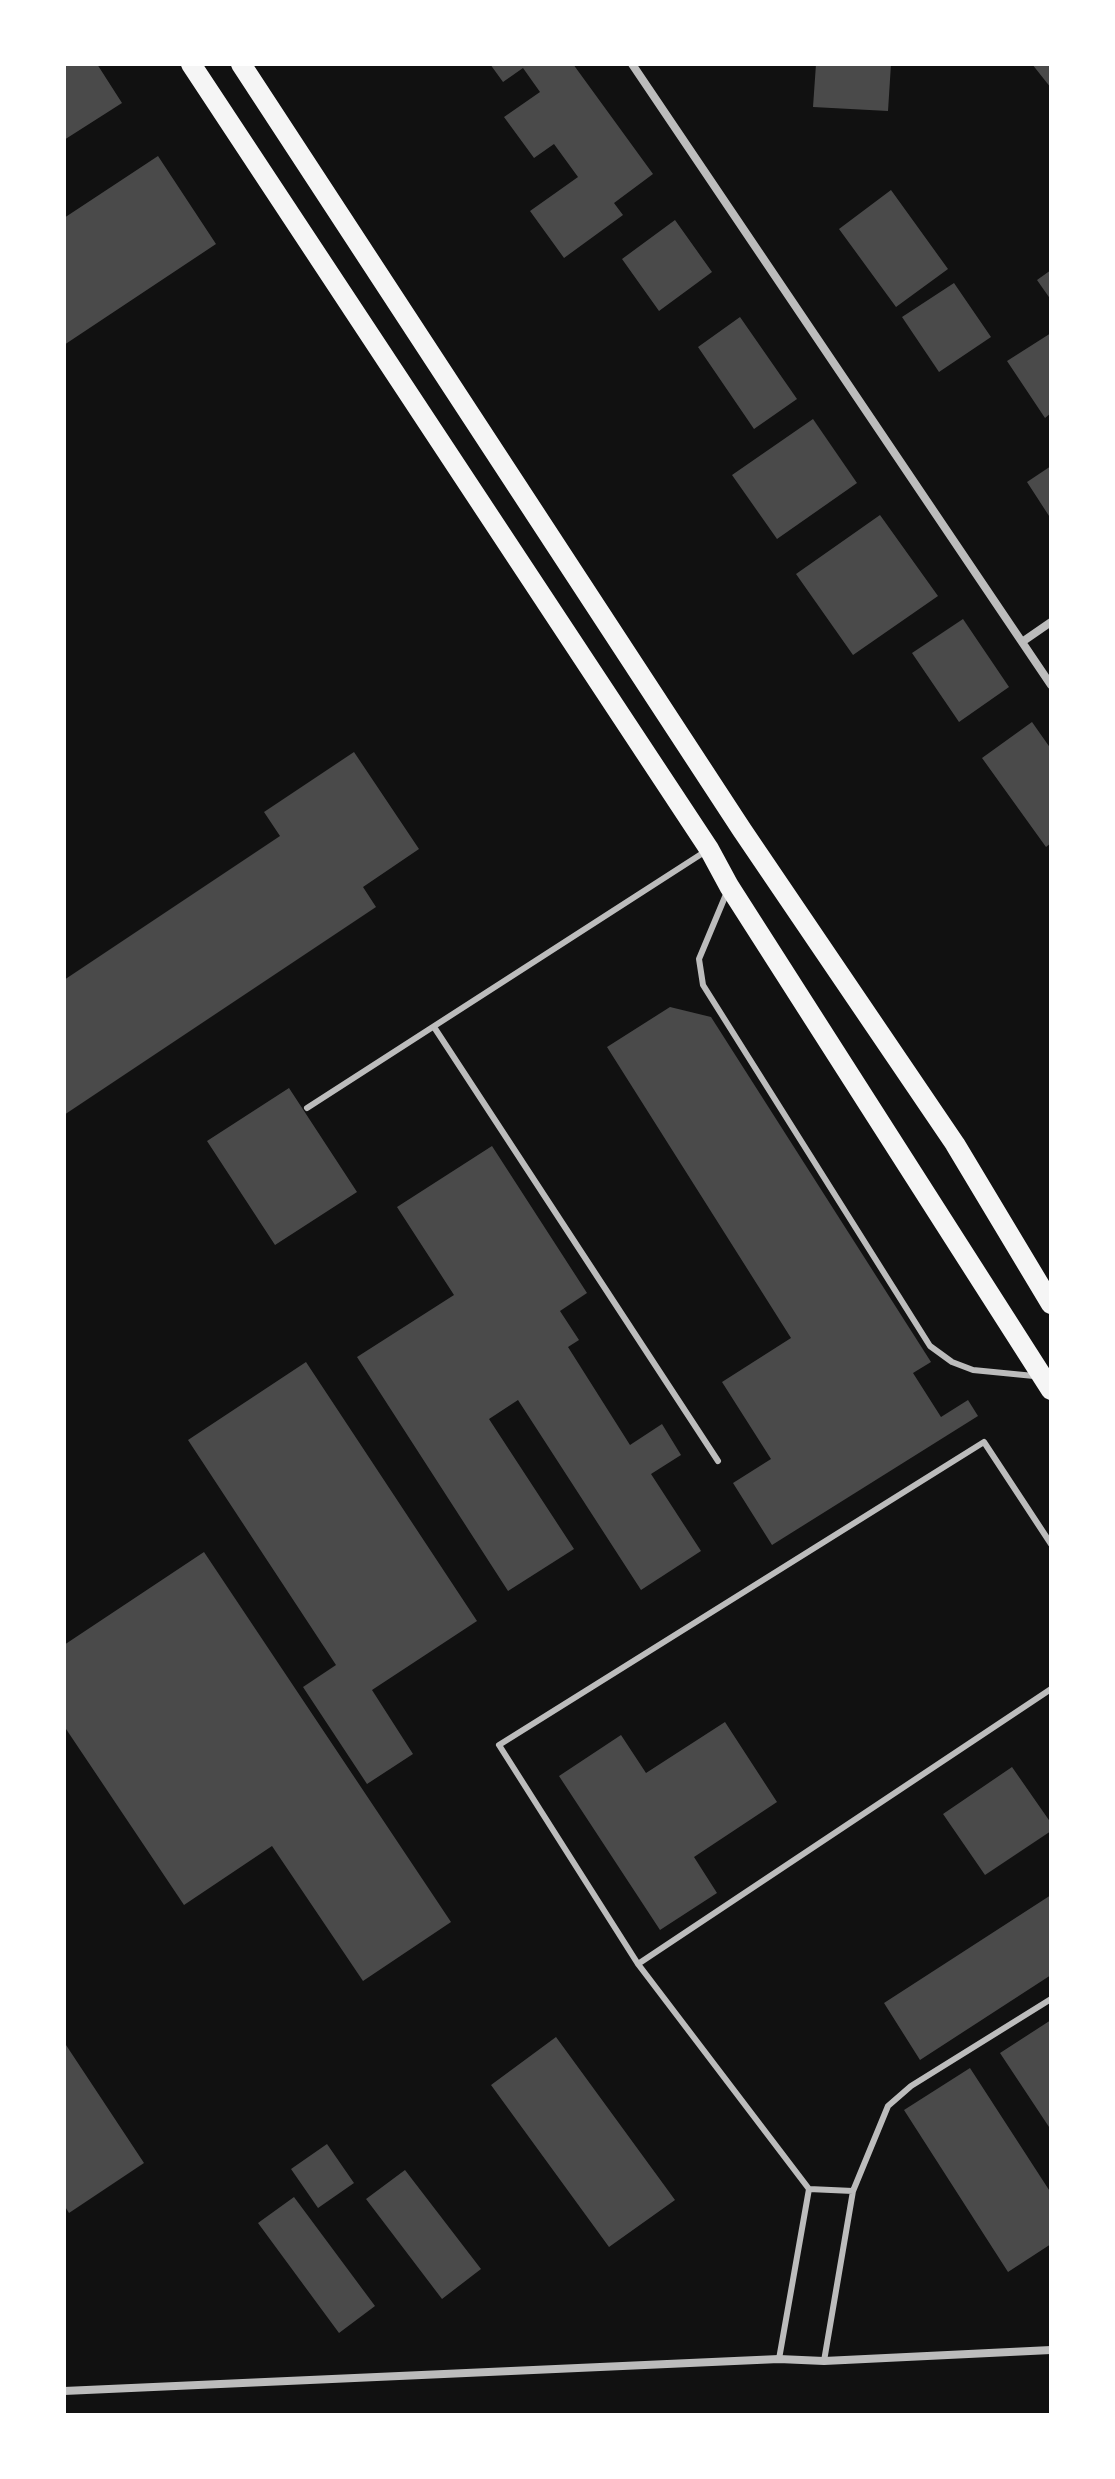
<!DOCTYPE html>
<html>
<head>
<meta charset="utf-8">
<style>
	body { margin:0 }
	#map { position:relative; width:1115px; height:2479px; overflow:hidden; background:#111; font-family:"Crimson Pro",serif }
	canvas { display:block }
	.frame { position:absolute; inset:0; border:66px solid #fff; pointer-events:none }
</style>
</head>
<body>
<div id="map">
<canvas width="1115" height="2479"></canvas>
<div class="frame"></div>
</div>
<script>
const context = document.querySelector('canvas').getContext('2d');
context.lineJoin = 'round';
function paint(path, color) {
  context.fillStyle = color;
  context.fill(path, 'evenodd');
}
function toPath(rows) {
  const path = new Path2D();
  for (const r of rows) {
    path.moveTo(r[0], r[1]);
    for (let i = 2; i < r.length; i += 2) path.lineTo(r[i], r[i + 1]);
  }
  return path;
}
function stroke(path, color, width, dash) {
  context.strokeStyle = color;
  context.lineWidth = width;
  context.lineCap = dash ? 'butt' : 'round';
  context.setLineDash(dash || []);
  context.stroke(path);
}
paint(toPath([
	[64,64,97,64,122,103,64,140],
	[490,64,573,64,653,174,614,203,623,215,564,258,530,211,578,177,554,144,534,158,504,117,540,92,523,68,503,82],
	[816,64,891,64,888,111,813,107],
	[1032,64,1051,64,1051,88],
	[158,156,216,244,64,345,64,218],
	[891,190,948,269,896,307,839,229],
	[675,220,712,272,659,311,622,259],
	[1051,270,1051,300,1037,280],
	[954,283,991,337,939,372,902,317],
	[740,317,797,399,754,429,698,347],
	[1051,333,1051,413,1045,418,1007,361],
	[813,419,857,483,777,539,732,475],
	[1051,466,1051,519,1027,482],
	[880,515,938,596,853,655,796,574],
	[963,619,1009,687,959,722,912,653],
	[1032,722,1051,749,1051,843,1046,847,982,758],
	[354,752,419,849,363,887,376,907,64,1115,64,980,280,836,264,812],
	[670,1007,711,1017,931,1362,913,1373,941,1417,968,1400,978,1416,772,1545,733,1483,771,1459,722,1382,791,1338,607,1047],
	[289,1088,357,1192,275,1245,207,1141],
	[492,1146,587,1293,560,1311,579,1340,568,1347,630,1445,662,1424,681,1455,651,1474,701,1551,641,1590,518,1400,489,1419,574,1549,508,1591,357,1357,454,1295,397,1207],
	[306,1362,477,1621,372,1690,413,1754,367,1784,303,1687,336,1665,188,1440],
	[204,1552,451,1922,363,1981,272,1846,184,1905,64,1726,64,1645],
	[725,1722,777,1802,694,1857,717,1893,660,1930,559,1776,621,1735,646,1773],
	[1012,1767,1051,1823,1051,1831,985,1875,943,1814],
	[1051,1895,1051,1975,920,2060,884,2003],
	[1051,2020,1051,2130,1000,2053],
	[556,2037,675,2200,609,2247,491,2085],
	[64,2042,144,2163,69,2213,64,2205],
	[970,2068,1051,2193,1051,2244,1008,2272,904,2110],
	[327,2144,354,2183,318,2208,291,2169],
	[405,2170,481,2269,442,2299,366,2199],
	[294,2197,375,2306,339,2333,258,2223]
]), '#4a4a4a');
stroke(toPath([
	[727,892,699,959,703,985,930,1346,952,1362,973,1370,1034,1376],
	[434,1027,718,1461],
	[307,1108,706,851],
	[638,1964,1051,1689],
	[809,2189,853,2191],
	[779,2359,809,2189,638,1964,499,1745,984,1442,1051,1544],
	[824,2361,853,2191,888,2106,911,2086,1051,1999]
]), '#bcbcbc', 6);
stroke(toPath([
	[632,64,1051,685],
	[1022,642,1051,622],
	[64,2391,779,2359,824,2361,1051,2350]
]), '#bcbcbc', 8);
stroke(toPath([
	[191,64,709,849,729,886,1051,1390],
	[241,64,742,830,955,1144,1051,1304]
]), '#f5f5f5', 20);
</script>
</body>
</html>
